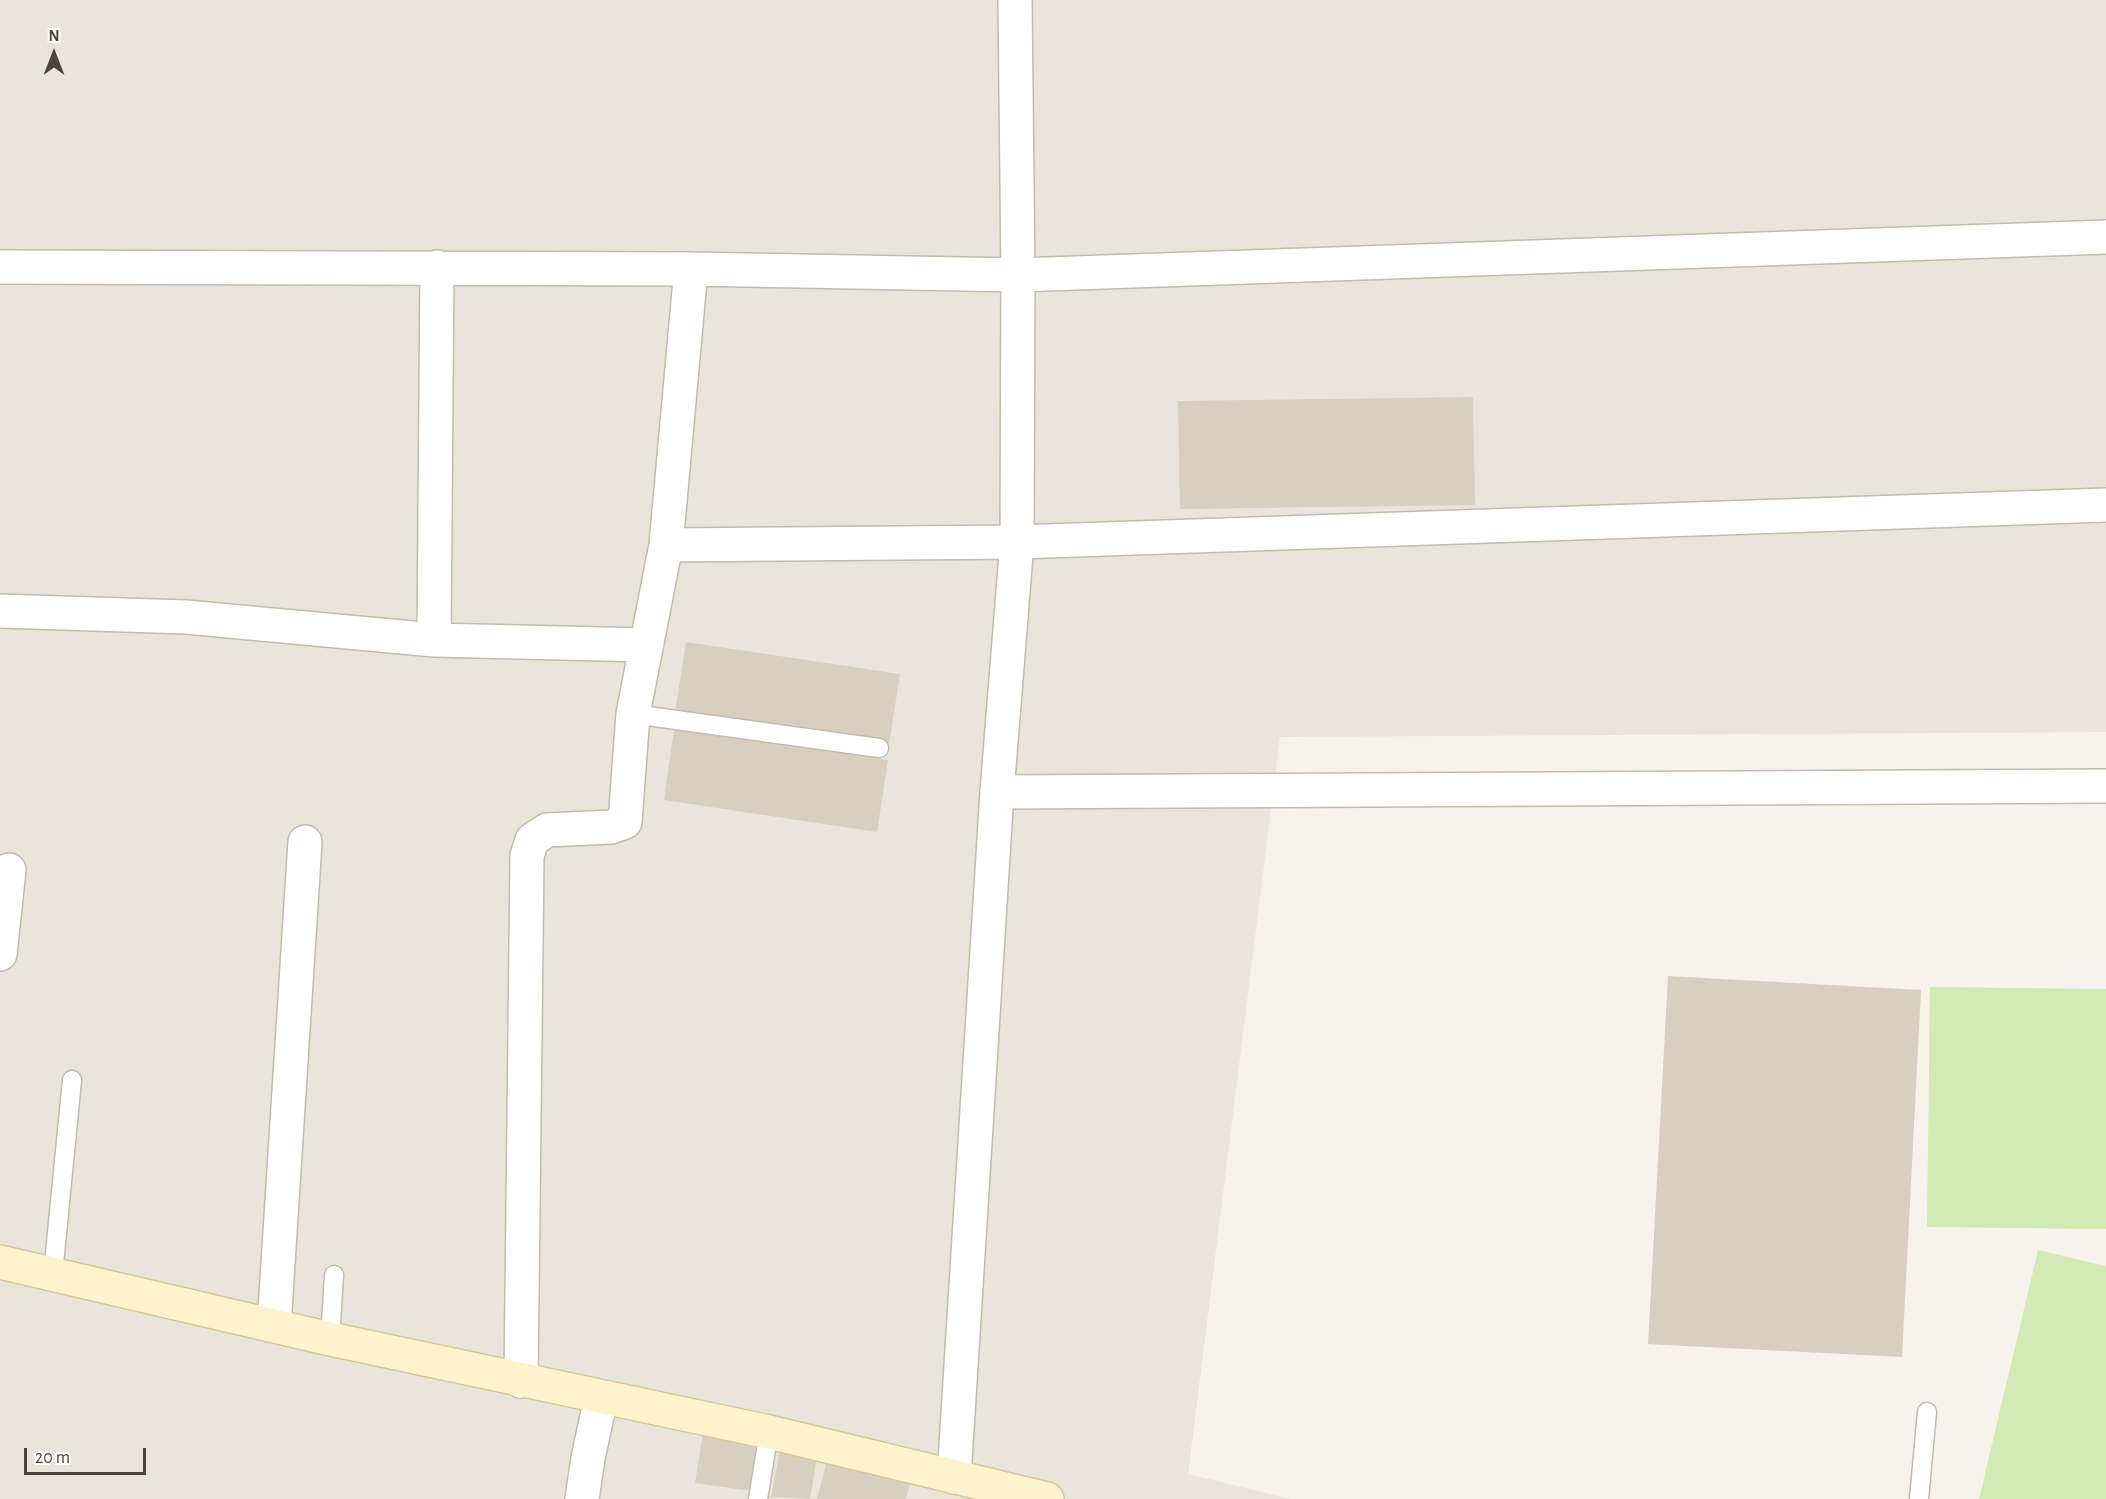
<!DOCTYPE html>
<html>
<head>
<meta charset="utf-8">
<style>
	body { margin:0 }
	#map { position:relative; width:2106px; height:1499px; overflow:hidden; background:#f6f3ec; font-family:"Alegreya Sans",sans-serif }
	canvas { display:block }
	.north { position:absolute; left:24px; top:24px; width:60px; height:60px; -webkit-text-stroke:4px #fff; paint-order:stroke; rotate:0deg; font-size:16px; font-weight:700; line-height:24px; text-align:center; color:#4b4439 }
	.north::after { content:''; display:block; margin:auto; width:21px; height:27px; background:#4b4439; clip-path:polygon(50% 0,100% 100%,50% 72%,0 100%) }
	.scale { position:absolute; left:24px; top:1448px; width:122px; height:27px; box-sizing:border-box; border:3px solid #4b4439; border-top:0; padding-left:8px; font-size:18px; line-height:21px; white-space:nowrap; color:#4b4439; -webkit-text-stroke:4px #fff; paint-order:stroke }
</style>
</head>
<body>
<div id="map">
<canvas width="2106" height="1499"></canvas>
<div class="north">N</div>
<div class="scale">20 m</div>
</div>
<script>
const context = document.querySelector('canvas').getContext('2d');
context.lineJoin = 'round';
function paint(path, color) {
  context.fillStyle = color;
  context.fill(path, 'evenodd');
}
function toPath(rows) {
  const path = new Path2D();
  for (const r of rows) {
    path.moveTo(r[0], r[1]);
    for (let i = 2; i < r.length; i += 2) path.lineTo(r[i], r[i + 1]);
  }
  return path;
}
function stroke(path, color, width, dash) {
  context.strokeStyle = color;
  context.lineWidth = width;
  context.lineCap = dash ? 'butt' : 'round';
  context.setLineDash(dash || []);
  context.stroke(path);
}
paint(toPath([
	[0,0,2106,0,2106,732,1280,737,1188,1474,1291,1499,0,1499]
]), '#eae5da');
paint(toPath([
	[1930,987,2106,989,2106,1229,1927,1227],
	[2038,1250,2106,1266,2106,1499,1979,1499]
]), '#d2eab5');
paint(toPath([
	[1473,397,1475,505,1180,509,1178,401],
	[686,642,900,674,889,745,675,713],
	[674,729,888,760,877,832,664,800],
	[1668,976,1921,990,1902,1357,1648,1344],
	[703,1432,758,1440,750,1491,695,1483],
	[781,1444,818,1450,810,1499,771,1497],
	[829,1453,912,1474,906,1499,817,1499]
]), '#d8cfc1');
const lane = toPath([
	[633,714,879,748],
	[53,1274,72,1080],
	[330,1339,334,1275],
	[758,1499,769,1432],
	[1919,1499,1927,1412]
]);
const street = toPath([
	[0,267,691,269,1018,275,2106,237],
	[666,545,1017,542,2106,505],
	[0,611,186,617,434,640,646,645],
	[434,640,437,267],
	[997,792,2106,786],
	[0,954,9,870],
	[274,1326,305,842],
	[521,1381,527,856,532,840,547,830,611,827,625,822,633,714,666,545,691,269],
	[954,1477,997,792,1017,542,1018,275,1015,0],
	[582,1499,588,1458,601,1398]
]);
const secondary = toPath([
	[0,1262,330,1339,769,1432,1047,1499]
]);
stroke(lane, '#c2bbae', 21);
stroke(street, '#c2bbae', 36);
stroke(secondary, '#d6c79b', 36);
stroke(lane, '#fff', 18);
stroke(street, '#fff', 33);
stroke(secondary, '#fff3cd', 33);
</script>
</body>
</html>
